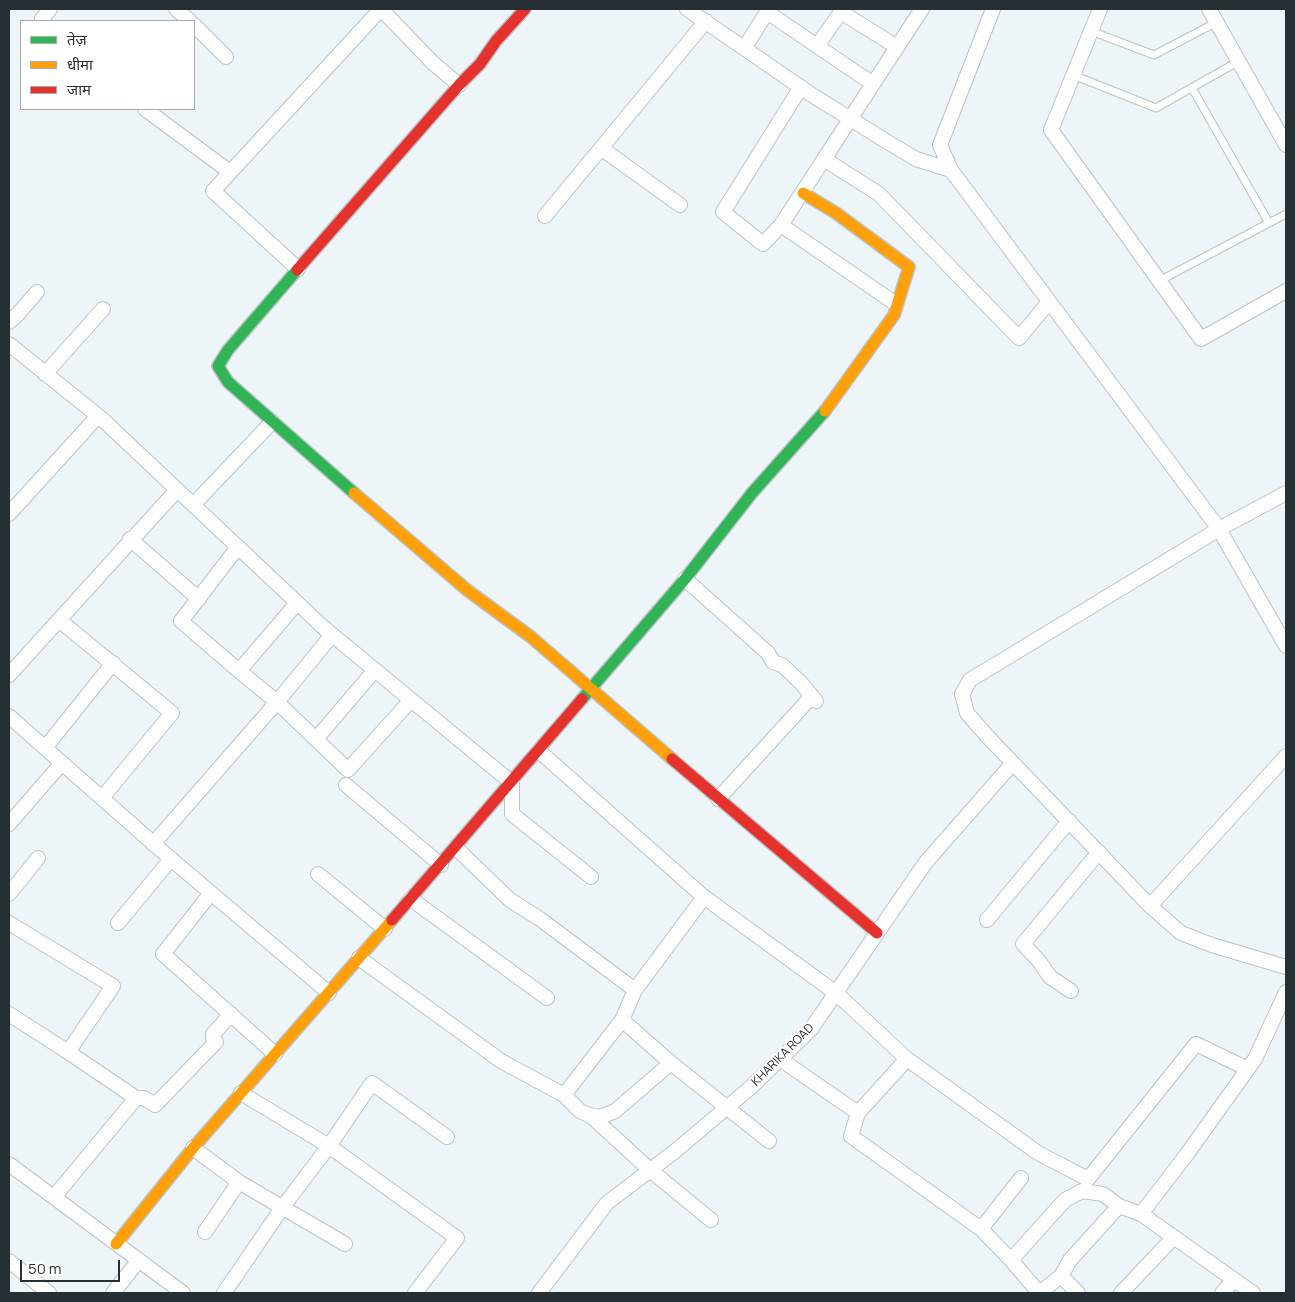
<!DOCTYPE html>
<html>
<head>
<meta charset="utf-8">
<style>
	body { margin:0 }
	#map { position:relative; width:1295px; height:1302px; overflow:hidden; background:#edf5f8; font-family:Manrope,"Noto Sans Devanagari",sans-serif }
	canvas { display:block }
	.frame { position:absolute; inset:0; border:10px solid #262f33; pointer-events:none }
	.legend { position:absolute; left:20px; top:20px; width:175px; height:90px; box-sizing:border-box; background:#fff; border:1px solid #a8acad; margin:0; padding:6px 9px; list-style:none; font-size:15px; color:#262f33 }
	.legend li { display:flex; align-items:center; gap:10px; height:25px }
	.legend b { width:25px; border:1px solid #a8acad }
	.scale { position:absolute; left:20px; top:1260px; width:100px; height:22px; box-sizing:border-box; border:2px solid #262f33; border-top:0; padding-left:6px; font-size:15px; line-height:18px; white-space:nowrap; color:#262f33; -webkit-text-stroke:4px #fff; paint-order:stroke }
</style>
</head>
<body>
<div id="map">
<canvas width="1295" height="1302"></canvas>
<div class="frame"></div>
<ul class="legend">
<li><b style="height:6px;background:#30b455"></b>तेज़</li>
<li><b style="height:6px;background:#ff9f0a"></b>धीमा</li>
<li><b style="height:6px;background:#e5322d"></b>जाम</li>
</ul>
<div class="scale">50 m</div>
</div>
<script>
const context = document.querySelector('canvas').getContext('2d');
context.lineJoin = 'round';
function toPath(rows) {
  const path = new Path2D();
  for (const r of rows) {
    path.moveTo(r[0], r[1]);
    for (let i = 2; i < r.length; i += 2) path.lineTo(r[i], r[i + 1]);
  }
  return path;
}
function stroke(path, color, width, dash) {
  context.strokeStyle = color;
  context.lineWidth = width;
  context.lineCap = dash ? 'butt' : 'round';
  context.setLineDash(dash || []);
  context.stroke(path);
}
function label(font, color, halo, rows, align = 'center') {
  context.font = font + ' Manrope,sans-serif';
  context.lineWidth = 4.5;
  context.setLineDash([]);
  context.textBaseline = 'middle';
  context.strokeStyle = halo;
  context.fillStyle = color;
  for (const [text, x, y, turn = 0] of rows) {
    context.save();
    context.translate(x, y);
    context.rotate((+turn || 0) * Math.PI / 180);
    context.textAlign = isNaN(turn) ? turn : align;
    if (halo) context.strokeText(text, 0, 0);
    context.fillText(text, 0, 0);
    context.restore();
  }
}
const lane = toPath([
	[1091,31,1154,55,1217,22],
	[1073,75,1156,108,1239,61],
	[1192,88,1269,223],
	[1159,281,1286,214]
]);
const street = toPath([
	[176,9,190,21],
	[687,9,812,95,886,141,916,159,951,170],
	[993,9,940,145,951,170,1219,529,1286,646],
	[1100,9,1051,130,1201,339,1286,291],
	[1209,9,1286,145],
	[767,12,873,84],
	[841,12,897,47],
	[43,21,42,19,50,9],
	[194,25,226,57],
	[817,46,843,9],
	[745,47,769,9],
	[145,109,230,172],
	[601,148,680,205],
	[824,159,922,9],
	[545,216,706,21],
	[781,225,763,244,723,212,801,87],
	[298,269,213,191,381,9,433,63,459,85],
	[896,304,781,225,824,159,879,194,1019,338,1049,302],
	[9,322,18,314,37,292],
	[9,344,102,419,324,628,512,783,512,814,591,877],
	[45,374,103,309],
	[1286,493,1219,529,970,680,962,694,967,713,987,736,1150,906,1181,933,1212,945,1286,967],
	[193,505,272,422],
	[9,514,98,416],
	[130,539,199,599],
	[238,547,181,621,239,671],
	[685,579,768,653,773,662,782,665,801,683,816,701],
	[297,603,239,671,277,702,348,770,411,700],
	[59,620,172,713,102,798],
	[9,675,177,490],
	[9,716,62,763],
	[316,739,375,670],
	[45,748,113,663],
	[539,751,704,897],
	[346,785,441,865],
	[718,799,812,696],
	[9,824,62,763,171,859,329,993],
	[153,844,277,702,332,635],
	[456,848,510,900,540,919,635,990],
	[318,874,385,929],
	[211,893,163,954,275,1054],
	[9,894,38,858],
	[411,899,547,998],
	[1150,906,1286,756],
	[987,920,1069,821],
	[9,923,113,986,68,1052,9,1014],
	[118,923,171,859],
	[359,958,501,1061,564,1095,580,1111,589,1115,600,1117,615,1111,671,1063],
	[1071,991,1050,977,1039,961,1023,944,1099,852],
	[622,1020,671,1063,769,1141],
	[68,1052,136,1098],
	[780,1059,858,1113,907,1059],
	[241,1093,329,1146,457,1238,415,1293],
	[564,1095,622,1020,635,990,704,897,836,993,907,1059,1038,1153,1088,1179,1196,1044,1248,1069],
	[858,1113,851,1136,981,1229],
	[590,1115,650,1170,711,1220],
	[193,1148,239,1182,345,1244],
	[9,1164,183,1293],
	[1021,1178,981,1229,1011,1260,1035,1288,1044,1293],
	[54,1197,136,1098,144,1098,155,1105,157,1103,216,1042,213,1038,213,1034,231,1014],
	[205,1232,239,1182],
	[1011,1260,1065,1200,1082,1191,1103,1194,1119,1206,1141,1214],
	[9,1261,49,1293],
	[1061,1276,1078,1293],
	[1042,1291,1061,1276,1070,1260,1119,1206],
	[113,1293,139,1260],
	[224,1293,282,1208,329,1146,372,1083,447,1137],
	[539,1293,607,1203,674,1152,750,1088,811,1029,926,862,1013,763],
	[1121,1293,1174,1237],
	[1222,1293,1234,1280],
	[1253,1293,1141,1214,1187,1154,1255,1059,1286,992]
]);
const fast = toPath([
	[297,270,228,350,218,366,228,382,354,493],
	[582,699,685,579,752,493,825,411]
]);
const slow = toPath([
	[803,193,836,213,909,267,894,315,825,411],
	[354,493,467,590,531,637,672,759],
	[116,1244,193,1148,392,920]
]);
const jam = toPath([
	[297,270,459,85,480,64,496,41,525,9],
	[672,759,877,933],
	[392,920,582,699]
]);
stroke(lane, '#bbc3c6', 9);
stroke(street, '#bbc3c6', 16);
stroke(fast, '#bbc3c6', 14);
stroke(slow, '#bbc3c6', 14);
stroke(jam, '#bbc3c6', 14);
stroke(lane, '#fcfefe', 7);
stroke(street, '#fcfefe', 14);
stroke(fast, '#30b455', 11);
stroke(slow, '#ff9f0a', 11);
stroke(jam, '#e5322d', 11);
label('12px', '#262f33', '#fff', [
	["KHARIKA ROAD",783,1055,-45]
]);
</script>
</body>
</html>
